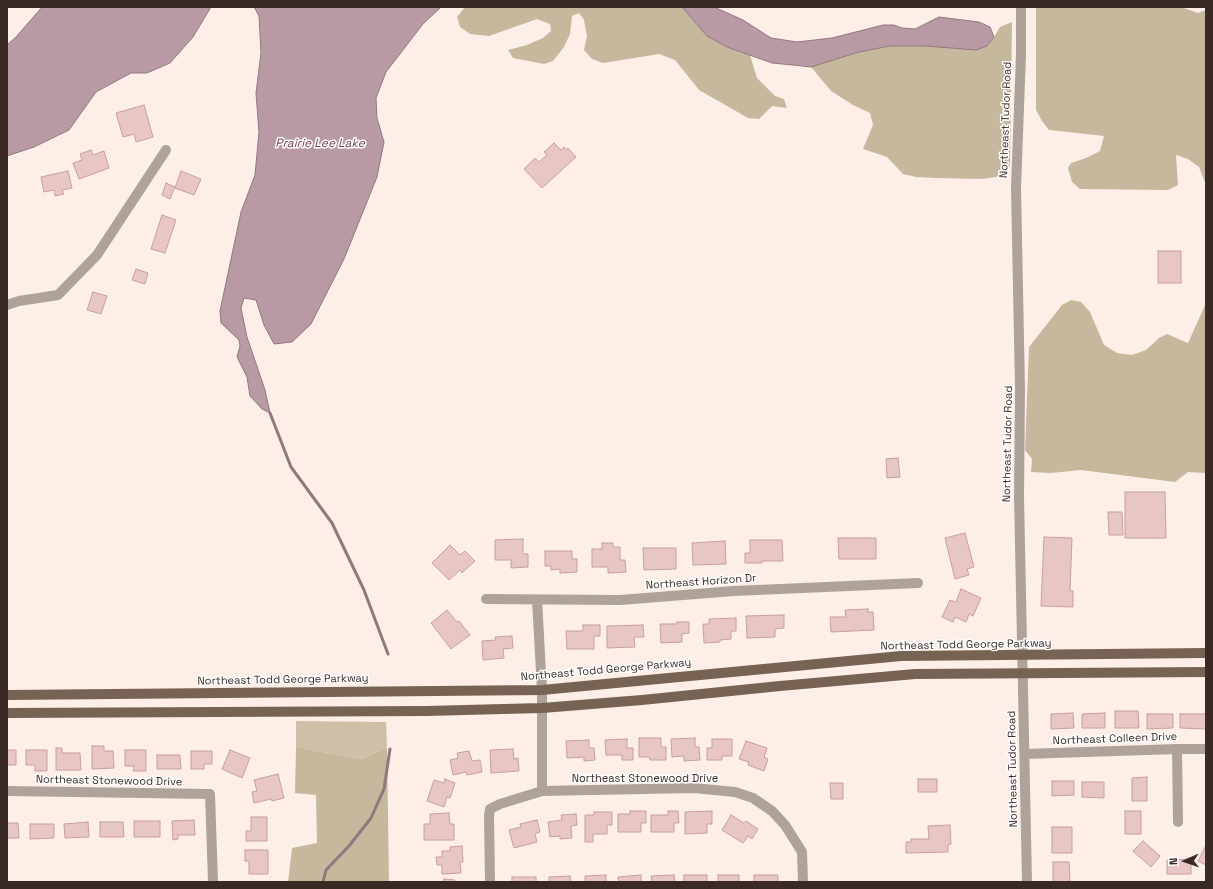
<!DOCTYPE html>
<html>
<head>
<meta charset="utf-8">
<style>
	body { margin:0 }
	#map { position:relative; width:1213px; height:889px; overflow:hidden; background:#feeee8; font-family:"Space Grotesk",sans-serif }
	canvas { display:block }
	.frame { position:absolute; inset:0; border:8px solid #392a25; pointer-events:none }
	.north { position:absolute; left:1165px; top:841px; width:40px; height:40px; -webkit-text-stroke:3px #fff; paint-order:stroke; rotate:268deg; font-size:11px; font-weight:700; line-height:16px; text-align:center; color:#392a25 }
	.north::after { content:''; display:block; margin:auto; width:14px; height:18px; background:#392a25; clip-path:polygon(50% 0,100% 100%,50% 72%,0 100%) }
</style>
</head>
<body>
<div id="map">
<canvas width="1213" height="889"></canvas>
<div class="frame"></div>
<div class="north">N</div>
</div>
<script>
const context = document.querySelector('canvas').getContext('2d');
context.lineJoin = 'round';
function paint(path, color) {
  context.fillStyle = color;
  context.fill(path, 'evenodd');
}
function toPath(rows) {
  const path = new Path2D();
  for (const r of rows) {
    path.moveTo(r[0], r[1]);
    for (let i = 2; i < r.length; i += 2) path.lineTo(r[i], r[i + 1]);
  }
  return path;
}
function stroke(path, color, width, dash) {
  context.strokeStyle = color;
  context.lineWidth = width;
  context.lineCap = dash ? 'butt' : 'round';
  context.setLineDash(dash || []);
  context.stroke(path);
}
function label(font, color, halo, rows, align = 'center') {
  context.font = font + ' "Space Grotesk",sans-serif';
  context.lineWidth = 3;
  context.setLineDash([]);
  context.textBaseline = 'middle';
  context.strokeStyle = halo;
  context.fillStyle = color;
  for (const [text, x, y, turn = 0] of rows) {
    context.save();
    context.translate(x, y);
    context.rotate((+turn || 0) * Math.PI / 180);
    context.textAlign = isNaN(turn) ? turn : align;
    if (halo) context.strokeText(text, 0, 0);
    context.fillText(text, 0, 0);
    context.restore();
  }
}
paint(toPath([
	[296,721,386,722,387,747,362,759,296,747]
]), '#cec0a7');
paint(toPath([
	[465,7,682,7,707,36,727,47,750,55,757,78,775,96,784,99,787,108,772,106,759,119,748,118,699,90,675,60,659,54,603,63,592,59,584,50,587,36,584,20,579,13,572,16,570,34,564,47,553,61,544,64,513,58,508,50,527,45,543,38,551,31,550,24,537,19,489,36,470,34,460,27,457,17],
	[1036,7,1181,7,1198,13,1206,10,1206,185,1199,167,1188,159,1176,155,1178,185,1168,190,1080,189,1072,182,1068,168,1071,163,1086,158,1100,151,1104,136,1049,130,1042,121,1036,110],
	[1012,22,1010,165,1004,173,996,177,982,179,936,178,916,177,903,174,887,157,863,149,873,125,870,113,853,105,831,91,811,67,859,52,890,46,925,46,994,37,1000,27],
	[1071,300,1081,302,1090,312,1104,345,1117,353,1132,355,1146,350,1159,338,1167,334,1188,343,1206,303,1206,473,1188,472,1175,482,1081,470,1051,473,1031,472,1032,459,1025,450,1029,347,1062,305],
	[296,747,362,759,387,747,389,882,288,882,292,848,317,843,316,795,295,793]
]), '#c6b89d');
const water = toPath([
	[42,7,211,7,193,37,170,63,147,73,131,73,96,92,69,130,34,147,7,156,7,45,16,37,42,7],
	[254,7,441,7,423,24,386,72,376,98,377,118,384,142,377,177,344,259,311,324,292,342,274,344,264,325,256,300,244,298,241,308,247,337,265,390,270,413,262,409,250,396,247,377,237,357,240,346,239,340,221,323,220,311,241,212,255,175,259,132,256,93,261,53,259,16,254,7],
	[682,7,714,7,743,20,771,38,797,42,832,38,883,25,894,25,902,28,915,29,939,17,979,22,990,27,994,37,987,46,976,50,926,46,890,46,859,52,811,67,793,65,772,63,727,47,707,36,682,7]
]);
paint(water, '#b899a4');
stroke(water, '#92787e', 1);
stroke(toPath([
	[270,413,291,467,332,523,364,590,388,654],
	[323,882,326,870,349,846,371,818,384,789,390,749]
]), '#92787e', 3);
const building = toPath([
	[144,105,153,137,136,142,134,134,123,137,116,113,144,105],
	[554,143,561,150,564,147,566,150,568,148,576,157,542,188,524,169,535,158,539,162,547,155,544,152,554,143],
	[91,150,93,155,104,151,109,168,79,179,73,163,82,160,80,154,91,150],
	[68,171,72,188,62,190,64,194,55,196,54,190,44,192,41,177,68,171],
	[181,171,201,179,194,195,175,188,181,171],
	[166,183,175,187,170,199,162,195,166,183],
	[162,215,176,220,165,253,151,249,162,215],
	[1158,251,1181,251,1181,283,1158,283,1158,251],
	[136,269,148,273,145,284,132,280,136,269],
	[93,292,107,296,101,314,87,310,93,292],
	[898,458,900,477,887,478,886,459,898,458],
	[1125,492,1165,492,1166,538,1125,538,1125,492],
	[1108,512,1122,512,1123,535,1109,535,1108,512],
	[965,533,974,567,967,569,969,575,955,579,945,538,965,533],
	[1044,537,1072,538,1070,591,1073,591,1073,607,1041,606,1044,537],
	[838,538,876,538,876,559,839,559,838,538],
	[523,539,523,554,528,554,528,567,511,568,511,560,495,560,495,540,523,539],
	[750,540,782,540,783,561,762,561,762,563,745,563,745,553,750,553,750,540],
	[725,541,726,564,693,565,692,543,725,541],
	[602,543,613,543,613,547,620,547,620,560,625,560,626,572,608,573,608,567,592,567,592,549,602,549,602,543],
	[450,545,460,555,465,551,475,561,462,573,460,570,449,580,432,563,450,545],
	[643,548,676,548,676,569,644,570,643,548],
	[545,551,572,551,572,559,577,559,577,572,560,573,560,569,551,570,551,566,545,566,545,551],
	[961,589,981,598,973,616,969,614,966,622,955,617,953,622,942,617,950,600,956,602,961,589],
	[868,609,868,612,873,612,874,630,831,632,830,617,846,617,845,610,868,609],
	[447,610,457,622,459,621,470,635,451,649,431,623,447,610],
	[784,615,784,628,775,629,775,637,747,638,746,616,784,615],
	[736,618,736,631,731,631,731,639,720,640,720,642,704,643,703,624,709,624,709,619,736,618],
	[677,622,689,622,689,633,682,634,682,642,661,643,660,624,677,624,677,622],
	[583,625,600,625,600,636,594,636,594,649,567,649,566,631,583,631,583,625],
	[643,625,644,637,634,637,635,647,607,648,607,626,643,625],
	[512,636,513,648,503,649,504,658,483,660,482,641,496,640,495,637,512,636],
	[1115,711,1138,711,1139,728,1115,728,1115,711],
	[1073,713,1074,728,1051,729,1051,714,1073,713],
	[1105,713,1105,728,1082,728,1082,714,1105,713],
	[1147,714,1173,714,1173,728,1147,729,1147,714],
	[1180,714,1206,714,1206,729,1180,728,1180,714],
	[639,738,661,738,661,747,666,747,666,760,650,760,649,757,639,757,639,738],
	[695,738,695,747,699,747,700,760,684,761,684,756,672,757,671,739,695,738],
	[627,739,627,748,633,748,633,760,622,760,622,755,606,755,605,740,627,739],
	[712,739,732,739,732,756,722,756,722,760,707,760,707,748,712,748,712,739],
	[589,740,589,748,594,748,595,760,584,761,584,757,567,758,566,741,589,740],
	[746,741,767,748,764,757,768,759,764,771,748,765,749,762,739,759,746,741],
	[92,746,104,746,104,751,113,751,114,768,92,769,92,746],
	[56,748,62,748,62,753,80,753,81,770,56,770,56,748],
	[513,749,514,759,518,758,519,771,491,773,490,750,513,749],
	[7,750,16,750,16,765,7,765,7,750],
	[26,750,47,750,47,771,35,771,35,765,26,765,26,750],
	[125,750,146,750,146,771,133,771,134,766,125,766,125,750],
	[230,750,250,758,242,778,222,769,230,750],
	[191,751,212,751,212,764,204,764,204,769,191,769,191,751],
	[469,751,472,761,480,760,482,772,467,775,466,772,453,775,450,760,458,758,457,753,469,751],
	[157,755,180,755,181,769,157,769,157,755],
	[278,774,284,798,272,801,271,799,254,803,252,792,257,791,254,780,278,774],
	[1147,777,1147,801,1132,801,1132,778,1147,777],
	[445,779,455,783,450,798,447,797,444,807,427,801,434,780,444,783,445,779],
	[918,779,937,779,937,792,918,792,918,779],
	[1052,781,1074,781,1074,795,1052,796,1052,781],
	[1082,782,1104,782,1104,798,1082,797,1082,782],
	[830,783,843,783,843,799,831,799,830,783],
	[630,811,646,811,646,823,641,823,641,832,618,832,618,814,630,814,630,811],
	[668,811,678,811,679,823,674,823,674,832,651,832,651,815,668,815,668,811],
	[712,811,712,824,707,824,707,833,685,834,685,812,712,811],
	[1125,811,1141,811,1141,834,1125,834,1125,811],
	[594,812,612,812,612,825,607,825,607,834,593,834,593,842,585,842,585,815,594,815,594,812],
	[449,813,450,824,454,824,454,840,424,840,424,824,430,824,430,814,449,813],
	[576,814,577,825,571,826,572,838,560,839,560,836,550,837,548,822,562,820,561,815,576,814],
	[731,815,744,823,746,821,758,829,752,839,748,836,743,843,722,830,731,815],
	[251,817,267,817,267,841,246,841,246,831,251,831,251,817],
	[194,820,195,835,178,835,178,839,173,840,172,821,194,820],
	[537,820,540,832,535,834,537,842,514,848,509,830,521,827,520,824,537,820],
	[134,821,160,821,160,837,134,837,134,821],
	[88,822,89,837,65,838,64,824,88,822],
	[100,822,123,822,124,837,100,837,100,822],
	[7,823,18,823,19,838,7,838,7,823],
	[30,824,54,824,54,838,30,839,30,824],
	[950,825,951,844,948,845,948,852,906,853,906,842,911,842,911,839,929,839,928,826,950,825],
	[1052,827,1072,827,1072,853,1052,853,1052,827],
	[1143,841,1160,856,1151,867,1133,851,1143,841],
	[1206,845,1206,865,1198,861,1206,845],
	[462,846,463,862,460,862,461,873,442,874,442,865,437,865,436,857,442,857,442,851,450,851,450,847,462,846],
	[245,850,268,850,268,874,249,874,249,861,245,861,245,850],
	[1191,859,1191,874,1167,874,1167,860,1191,859],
	[1053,862,1069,862,1070,882,1053,882,1053,862],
	[606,875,606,882,585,882,585,876,606,875],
	[641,875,641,882,619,882,618,877,641,875],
	[674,875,675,882,652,882,651,876,674,875],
	[684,875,707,875,707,882,684,882,684,875],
	[718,875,739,875,739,882,718,882,718,875],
	[754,875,778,875,778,882,754,882,754,875],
	[570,876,571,882,549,882,549,877,570,876],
	[512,877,536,877,536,882,512,882,512,877],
	[444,879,455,880,454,882,443,882,444,879]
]);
paint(building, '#e9c6c6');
stroke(building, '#c89e9f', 1);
stroke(toPath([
	[1021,7,1021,54,1016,188,1020,389,1019,497,1027,882],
	[7,305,19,301,58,295,97,255,166,150],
	[486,599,620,600,734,591,918,583],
	[537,600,542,690,542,791],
	[1177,749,1178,822],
	[1025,754,1177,749,1206,749],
	[7,791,210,794,213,882],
	[490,882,489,816,490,809,500,804,542,791,694,788,735,792,753,798,772,811,785,825,802,852,803,882]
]), '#aea39a', 10);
stroke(toPath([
	[7,695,542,690,901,656,1206,653],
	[7,713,427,711,542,708,642,700,780,686,915,674,1206,672]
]), '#766353', 10);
label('11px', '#392a25', '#fff', [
	["Northeast Tudor Road",1006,120,-88],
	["Northeast Tudor Road",1008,444,-89],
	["Northeast Horizon Dr",701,582,-4],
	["Northeast Todd George Parkway",966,645,-1],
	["Northeast Todd George Parkway",606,670,-5],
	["Northeast Todd George Parkway",283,680,-1],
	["Northeast Colleen Drive",1115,739,-2],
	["Northeast Tudor Road",1013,769,-91],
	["Northeast Stonewood Drive",645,779],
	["Northeast Stonewood Drive",109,781,1]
]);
label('italic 12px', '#734457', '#fff', [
	["Prairie Lee Lake",320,144]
]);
</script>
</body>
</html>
